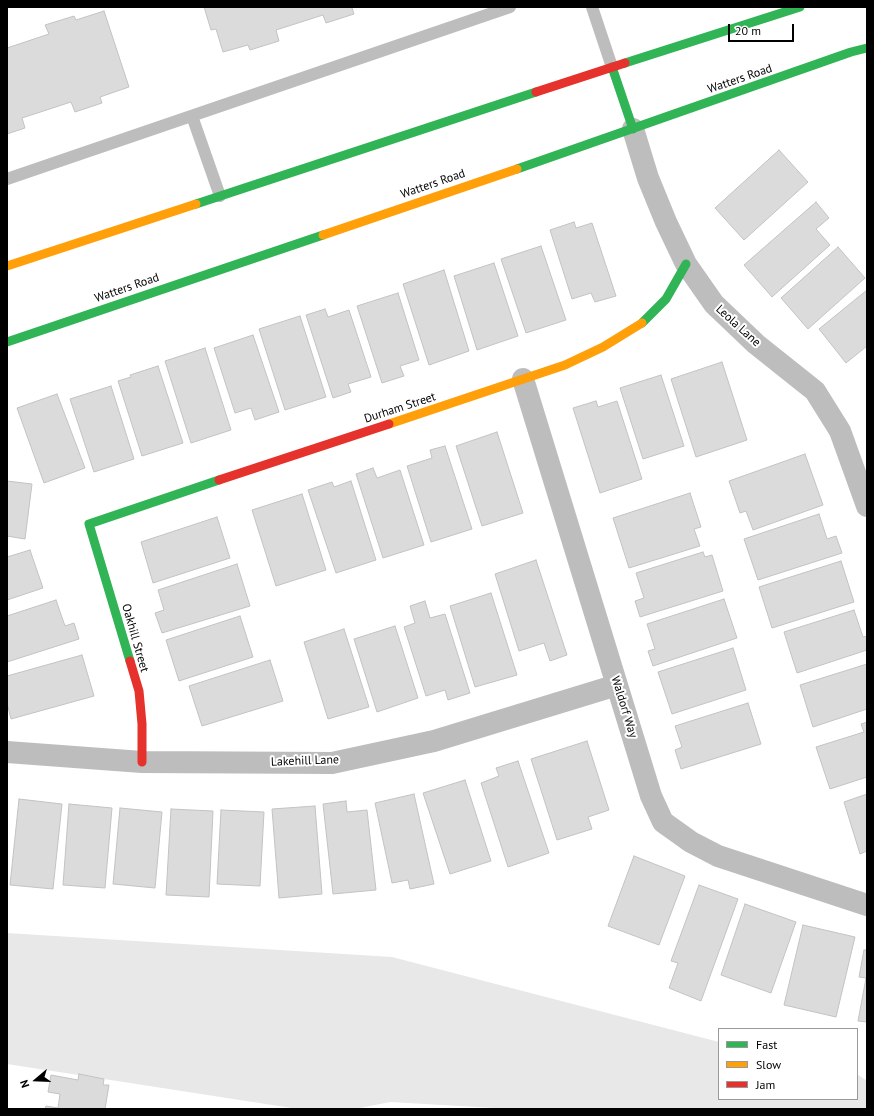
<!DOCTYPE html>
<html>
<head>
<meta charset="utf-8">
<style>
	body { margin:0 }
	#map { position:relative; width:874px; height:1116px; overflow:hidden; background:#fff; font-family:"PT Sans",sans-serif }
	canvas { display:block }
	.frame { position:absolute; inset:0; border:8px solid #000; pointer-events:none }
	.legend { position:absolute; left:718px; top:1028px; width:140px; height:72px; box-sizing:border-box; background:#fff; border:1px solid #999; margin:0; padding:5px 7px; list-style:none; font-size:12px; color:#000 }
	.legend li { display:flex; align-items:center; gap:8px; height:20px }
	.legend b { width:20px; border:1px solid #999 }
	.north { position:absolute; left:16px; top:1060px; width:40px; height:40px; -webkit-text-stroke:3px #fff; paint-order:stroke; rotate:251deg; font-size:11px; font-weight:700; line-height:16px; text-align:center; color:#000 }
	.north::after { content:''; display:block; margin:auto; width:14px; height:18px; background:#000; clip-path:polygon(50% 0,100% 100%,50% 72%,0 100%) }
	.scale { position:absolute; left:728px; top:24px; width:66px; height:18px; box-sizing:border-box; border:2px solid #000; border-top:0; padding-left:5px; font-size:12px; line-height:14px; white-space:nowrap; color:#000; -webkit-text-stroke:3px #fff; paint-order:stroke }
</style>
</head>
<body>
<div id="map">
<canvas width="874" height="1116"></canvas>
<div class="frame"></div>
<ul class="legend">
<li><b style="height:5px;background:#30b455"></b>Fast</li>
<li><b style="height:5px;background:#ff9f0a"></b>Slow</li>
<li><b style="height:5px;background:#e5322d"></b>Jam</li>
</ul>
<div class="north">N</div>
<div class="scale">20 m</div>
</div>
<script>
const context = document.querySelector('canvas').getContext('2d');
context.lineJoin = 'round';
function paint(path, color) {
  context.fillStyle = color;
  context.fill(path, 'evenodd');
}
function toPath(rows) {
  const path = new Path2D();
  for (const r of rows) {
    path.moveTo(r[0], r[1]);
    for (let i = 2; i < r.length; i += 2) path.lineTo(r[i], r[i + 1]);
  }
  return path;
}
function stroke(path, color, width, dash) {
  context.strokeStyle = color;
  context.lineWidth = width;
  context.lineCap = dash ? 'butt' : 'round';
  context.setLineDash(dash || []);
  context.stroke(path);
}
function label(font, color, halo, rows, align = 'center') {
  context.font = font + ' "PT Sans",sans-serif';
  context.lineWidth = 4;
  context.setLineDash([]);
  context.textBaseline = 'middle';
  context.strokeStyle = halo;
  context.fillStyle = color;
  for (const [text, x, y, turn = 0] of rows) {
    context.save();
    context.translate(x, y);
    context.rotate((+turn || 0) * Math.PI / 180);
    context.textAlign = isNaN(turn) ? turn : align;
    if (halo) context.strokeText(text, 0, 0);
    context.fillText(text, 0, 0);
    context.restore();
  }
}
paint(toPath([
	[7,933,392,957,719,1042,719,1099,857,1099,857,1074,867,1081,867,1109,512,1109,390,1102,355,1109,298,1109,7,1064]
]), '#e8e8e8');
const building = toPath([
	[204,7,356,7,352,8,354,14,326,23,323,15,276,30,279,41,250,50,248,45,223,52,216,29,211,30,204,7],
	[104,11,129,87,100,97,102,103,75,112,71,102,22,118,25,128,7,134,7,48,49,34,45,25,74,16,76,20,104,11],
	[779,150,808,182,744,240,715,208,779,150],
	[816,202,829,218,816,229,830,245,772,297,744,265,816,202],
	[574,222,576,228,592,223,616,296,595,302,591,293,572,299,550,230,574,222],
	[541,246,566,320,526,333,501,259,541,246],
	[838,247,865,278,808,329,781,298,838,247],
	[494,263,518,336,477,350,454,276,494,263],
	[444,270,469,351,429,365,403,284,444,270],
	[867,290,867,346,846,363,819,329,867,290],
	[398,293,419,360,400,366,404,376,382,383,357,306,398,293],
	[325,309,328,317,349,310,371,377,348,384,351,392,333,398,306,315,325,309],
	[300,316,326,397,285,410,259,329,300,316],
	[253,335,279,412,255,420,251,408,235,413,214,348,253,335],
	[205,348,231,430,191,443,165,361,205,348],
	[722,362,747,440,696,457,671,379,722,362],
	[158,366,183,443,142,456,118,381,131,377,130,375,158,366],
	[661,375,684,446,643,459,620,388,661,375],
	[111,386,134,459,94,472,70,399,111,386],
	[57,394,85,468,44,483,17,408,57,394],
	[596,401,598,407,617,401,642,479,600,493,573,408,596,401],
	[497,432,523,513,482,526,456,446,497,432],
	[445,446,472,529,431,542,407,466,432,458,430,450,445,446],
	[805,454,823,505,753,530,746,511,740,513,729,481,805,454],
	[373,468,377,478,400,470,424,545,383,558,356,474,373,468],
	[7,481,32,484,25,539,7,536,7,481],
	[351,481,376,560,336,573,308,490,332,482,334,487,351,481],
	[690,493,701,527,694,529,700,546,629,568,613,518,690,493],
	[302,494,326,570,276,586,252,510,302,494],
	[819,514,827,539,836,536,842,553,758,580,744,539,819,514],
	[217,517,230,558,153,583,141,542,217,517],
	[30,550,43,588,7,600,7,557,30,550],
	[703,552,705,557,712,555,723,591,640,617,635,601,644,598,636,573,703,552],
	[536,560,567,655,550,661,544,643,519,651,495,574,536,560],
	[841,561,854,602,772,628,759,587,841,561],
	[237,564,250,606,162,633,155,613,164,610,158,590,237,564],
	[491,593,517,675,475,687,450,606,491,593],
	[724,599,737,638,653,666,648,651,655,649,647,624,724,599],
	[56,600,65,626,74,623,79,639,7,662,7,616,56,600],
	[425,601,430,618,445,614,470,693,448,700,445,690,426,696,404,627,415,623,410,606,425,601],
	[854,610,863,637,867,636,867,650,797,673,784,632,854,610],
	[240,616,253,657,179,681,166,640,240,616],
	[395,626,418,698,377,712,354,639,395,626],
	[344,629,369,707,328,719,304,642,344,629],
	[733,648,746,690,672,714,658,672,733,648],
	[82,655,94,696,11,719,7,703,7,676,82,655],
	[270,660,283,701,202,726,189,686,270,660],
	[867,664,867,709,813,727,800,685,867,664],
	[748,703,761,744,681,769,675,750,682,747,675,726,748,703],
	[867,722,867,777,830,789,816,747,864,732,861,724,867,722],
	[587,741,609,810,588,817,592,829,557,840,531,759,587,741],
	[518,761,549,853,508,867,481,783,499,776,496,768,518,761],
	[465,780,491,861,450,874,423,793,465,780],
	[414,794,434,884,410,889,408,880,392,883,375,803,414,794],
	[867,794,867,851,860,854,844,802,867,794],
	[19,799,62,804,53,889,10,885,19,799],
	[346,801,347,812,367,810,376,890,333,894,323,804,346,801],
	[69,804,112,808,105,888,63,885,69,804],
	[315,806,322,894,279,898,272,809,315,806],
	[120,808,162,812,155,888,113,884,120,808],
	[171,809,213,811,209,897,166,895,171,809],
	[221,810,264,812,260,886,217,884,221,810],
	[634,856,685,876,659,945,608,926,634,856],
	[699,885,738,899,701,1001,669,988,678,963,671,961,699,885],
	[745,904,796,922,771,993,721,975,745,904],
	[803,925,855,937,836,1017,784,1005,803,925],
	[864,950,867,950,867,1022,858,1021,866,978,859,977,864,950],
	[79,1074,104,1079,103,1085,109,1085,105,1109,45,1109,46,1106,58,1108,60,1094,48,1092,51,1075,78,1080,79,1074]
]);
paint(building, '#dbdbdb');
stroke(building, '#c3c3c3', 1);
stroke(toPath([
	[592,7,612,67],
	[192,116,220,196],
	[7,179,510,7]
]), '#bdbdbd', 12);
stroke(toPath([
	[633,129,648,178,666,222,686,264,714,304,756,344,815,391,840,431,867,506],
	[523,379,651,796,663,822,691,842,718,856,867,905],
	[7,752,142,762,332,763,434,741,617,685]
]), '#bdbdbd', 22);
stroke(toPath([
	[625,63,800,7],
	[612,67,633,129],
	[517,169,851,52,867,48],
	[196,204,536,92],
	[642,323,666,299,686,264],
	[7,342,323,235],
	[130,661,89,524,219,480]
]), '#30b455', 9);
stroke(toPath([
	[323,235,517,169],
	[7,266,196,204],
	[389,424,565,365,603,347,642,323]
]), '#ff9f0a', 9);
stroke(toPath([
	[536,92,625,63],
	[219,480,389,424],
	[130,661,139,691,142,724,142,762]
]), '#e5322d', 9);
label('12px', '#000', '#fff', [
	["Watters Road",740,79,-19],
	["Watters Road",433,184,-19],
	["Watters Road",127,288,-19],
	["Leola Lane",738,326,42],
	["Durham Street",400,408,-18],
	["Oakhill Street",135,638,74],
	["Waldorf Way",624,707,73],
	["Lakehill Lane",305,761,-2]
]);
</script>
</body>
</html>
